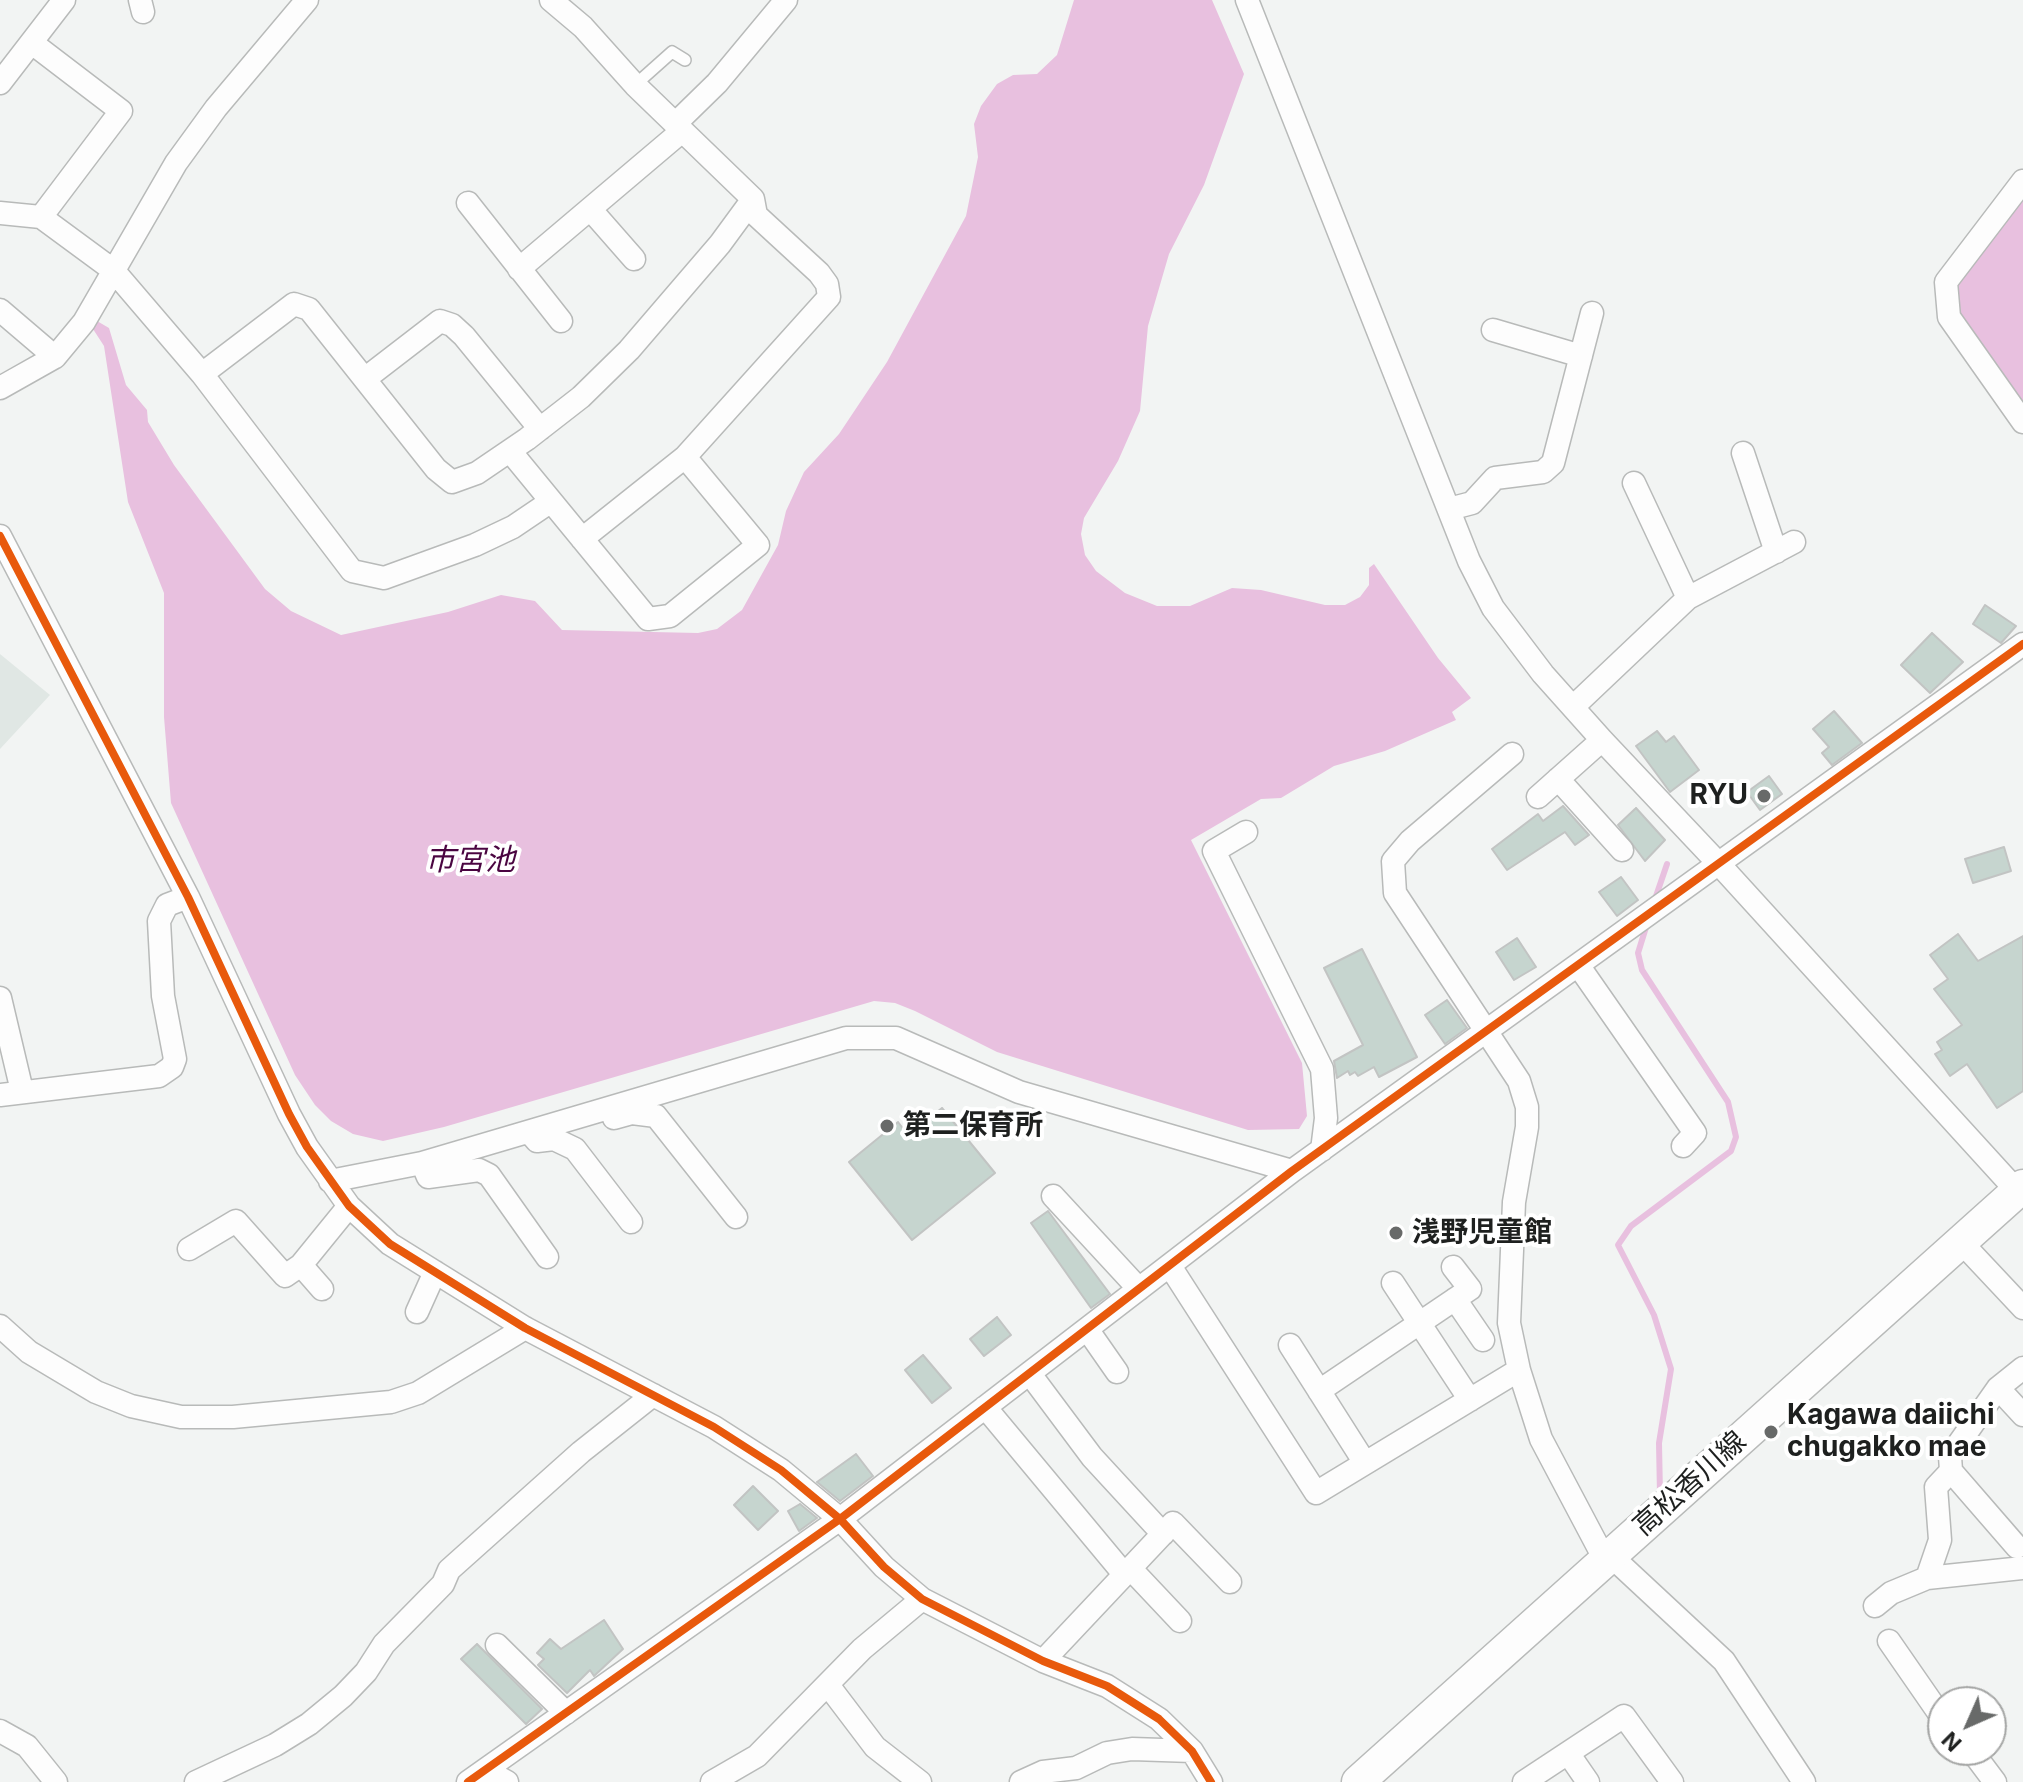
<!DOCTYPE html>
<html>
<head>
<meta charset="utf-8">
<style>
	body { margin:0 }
	#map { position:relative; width:2023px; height:1782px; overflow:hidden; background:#f2f4f3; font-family:Inter,sans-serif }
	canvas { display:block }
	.north { position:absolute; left:1927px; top:1686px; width:80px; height:80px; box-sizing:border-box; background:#fff; border:2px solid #a5a6a5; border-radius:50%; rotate:225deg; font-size:22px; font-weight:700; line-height:32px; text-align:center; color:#1e201f }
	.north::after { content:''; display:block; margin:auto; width:28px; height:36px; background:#686a69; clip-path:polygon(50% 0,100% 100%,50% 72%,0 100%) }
</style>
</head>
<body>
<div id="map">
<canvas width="2023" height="1782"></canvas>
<div class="north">N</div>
</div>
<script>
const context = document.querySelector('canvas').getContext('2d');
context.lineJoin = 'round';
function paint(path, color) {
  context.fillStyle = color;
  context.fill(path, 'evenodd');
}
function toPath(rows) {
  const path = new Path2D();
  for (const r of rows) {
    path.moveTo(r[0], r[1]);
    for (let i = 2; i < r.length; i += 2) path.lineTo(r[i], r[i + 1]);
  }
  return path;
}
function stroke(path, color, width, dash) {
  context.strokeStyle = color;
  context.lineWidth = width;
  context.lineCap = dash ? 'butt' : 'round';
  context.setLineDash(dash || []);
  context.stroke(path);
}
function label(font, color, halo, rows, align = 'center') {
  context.font = font + ' Inter,"Noto Sans JP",sans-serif';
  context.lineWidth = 8;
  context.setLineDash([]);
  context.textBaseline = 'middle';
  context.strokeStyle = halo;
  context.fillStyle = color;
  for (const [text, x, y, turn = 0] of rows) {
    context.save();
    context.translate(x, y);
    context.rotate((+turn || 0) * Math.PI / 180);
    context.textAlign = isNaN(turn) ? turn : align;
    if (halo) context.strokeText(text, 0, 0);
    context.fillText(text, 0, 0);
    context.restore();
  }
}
paint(toPath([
	[0,654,50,695,0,749]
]), '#e0e7e4');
paint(toPath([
	[1074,0,1212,0,1244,74,1204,185,1169,254,1148,326,1140,411,1118,461,1084,518,1081,534,1085,555,1096,571,1125,593,1157,606,1190,606,1232,588,1261,590,1325,605,1345,605,1360,597,1369,585,1369,568,1374,564,1438,658,1471,698,1452,712,1456,720,1385,751,1334,766,1281,798,1261,799,1191,840,1302,1063,1307,1116,1299,1129,1248,1130,997,1052,915,1011,895,1003,874,1001,444,1127,383,1141,353,1134,331,1121,315,1105,295,1075,171,803,164,717,164,593,128,502,104,346,93,329,97,321,109,328,126,385,147,410,148,422,174,465,265,589,291,611,341,635,448,612,501,595,535,601,562,630,698,633,717,629,742,610,778,545,786,511,804,472,839,434,887,362,966,216,978,157,974,124,981,106,997,84,1013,75,1037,74,1057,55],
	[2023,194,2023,407,1959,317,1954,297,1958,277]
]), '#e8c0df');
stroke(toPath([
	[1654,902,1667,864],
	[1647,924,1638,953,1642,970,1728,1102,1736,1137,1731,1151,1631,1226,1618,1245,1654,1315,1671,1369,1659,1443,1660,1495]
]), '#e8c0df', 6);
const building = toPath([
	[1985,605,2016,626,2001,643,1973,624,1985,605],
	[1932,633,1963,662,1930,693,1901,665,1932,633],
	[1834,711,1862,743,1832,765,1822,753,1829,747,1813,729,1834,711],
	[1657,731,1666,742,1674,736,1699,770,1670,792,1636,746,1657,731],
	[1769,776,1782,794,1760,810,1747,792,1769,776],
	[1563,806,1589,835,1575,845,1565,832,1507,870,1492,849,1538,814,1543,821,1563,806],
	[1636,808,1665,840,1645,861,1618,825,1636,808],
	[2004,847,2011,871,1973,883,1965,859,2004,847],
	[1621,877,1638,900,1617,916,1599,892,1621,877],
	[1958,934,1978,961,2023,936,2023,1091,1997,1108,1967,1064,1950,1076,1935,1054,1942,1050,1937,1042,1962,1025,1934,989,1948,979,1930,955,1958,934],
	[1517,938,1536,967,1514,980,1496,952,1517,938],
	[1362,949,1417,1057,1379,1077,1374,1067,1358,1076,1355,1072,1350,1075,1348,1071,1337,1078,1334,1061,1363,1045,1324,968,1362,949],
	[1447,1000,1467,1028,1445,1044,1425,1015,1447,1000],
	[942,1108,995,1173,912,1240,849,1162,898,1122,908,1135,942,1108],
	[1048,1211,1110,1294,1091,1308,1031,1223,1048,1211],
	[997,1317,1011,1335,984,1356,970,1339,997,1317],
	[923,1355,951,1388,932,1403,905,1370,923,1355],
	[856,1454,873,1476,840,1501,817,1482,856,1454],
	[753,1486,778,1511,758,1530,734,1505,753,1486],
	[800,1504,817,1518,799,1531,788,1511,800,1504],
	[604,1620,623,1649,594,1676,590,1670,567,1693,538,1665,544,1659,537,1653,550,1639,561,1649,604,1620],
	[477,1644,542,1709,526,1724,461,1659,477,1644]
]);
paint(building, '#c6d5cf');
stroke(building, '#c2c4c3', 2);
const lane = toPath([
	[635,85,672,52,685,60]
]);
const street = toPath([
	[140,0,143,12],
	[1247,0,1469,561,1493,608,1543,674,1602,740,1719,864,2017,1191],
	[32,43,121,111,41,217],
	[0,83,64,0],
	[675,124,717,83,786,0],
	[2023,181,1946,282,1949,317,2023,422],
	[468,203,561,321],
	[591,210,634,259],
	[0,213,41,217,113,270,202,374,352,571,384,578,475,545,513,527,550,502],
	[519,269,682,131],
	[0,310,55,357],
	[1493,330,1581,356],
	[202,374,294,304,309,309,436,469,452,482,477,473,527,439,581,397,629,350,720,244,753,199,635,85,583,27,551,0],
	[366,378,440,321,452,325,464,336,540,429],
	[0,388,55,357,84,322,176,163,216,108,307,0],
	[510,451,648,619,670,616,758,545,685,457],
	[1743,453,1776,552],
	[1634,483,1688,598],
	[1449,509,1472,503,1495,478,1543,472,1553,463,1592,313],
	[0,536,188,897,289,1114,307,1147,349,1206,390,1244,525,1328,714,1427,781,1470,840,1519,884,1567,922,1599,1043,1661,1107,1686,1159,1719,1192,1751,1211,1782],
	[582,539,685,457,829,297,827,284,819,273,756,215,753,199],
	[1573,707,1688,598,1794,542],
	[1512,754,1410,841,1393,861,1395,893,1519,1081,1527,1107,1527,1127,1514,1202,1509,1323,1519,1370,1541,1439,1605,1560],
	[1558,779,1622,850],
	[1538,797,1602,740],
	[1246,832,1214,851,1322,1069,1326,1118,1322,1150],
	[1578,965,1695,1133,1683,1146],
	[0,998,22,1091],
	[0,1095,159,1076,172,1067,175,1059,163,996,159,921,167,905,188,897],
	[614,1118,632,1113,656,1116,736,1217],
	[530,1133,537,1141,554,1139,575,1149,631,1222],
	[422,1163,428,1177,479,1170,489,1175,547,1257],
	[330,1181,422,1163,846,1038,896,1038,1019,1092,1292,1171],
	[1053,1196,1139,1289],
	[1961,1242,2023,1308],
	[189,1249,236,1221,285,1276,301,1265,349,1206],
	[301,1265,322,1289],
	[1170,1266,1316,1493,1519,1370],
	[1393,1283,1470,1400],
	[1455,1299,1483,1340],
	[417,1312,435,1272],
	[0,1326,29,1352,96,1392,131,1406,181,1417,233,1417,391,1402,418,1393,525,1328],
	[1087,1329,1117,1372],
	[1290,1345,1365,1463],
	[1030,1374,1092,1457,1163,1534],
	[1998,1388,2023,1415],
	[1319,1391,1470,1289,1453,1267],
	[985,1407,1124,1574],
	[2017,1547,1951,1471,1950,1456,1998,1388,2023,1368],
	[1610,1555,1724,1661,1804,1782],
	[1130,1568,1180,1621],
	[1927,1578,1940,1540,1936,1487,1951,1471],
	[1875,1606,1891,1593,1927,1578,2023,1568],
	[1889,1641,1943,1719],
	[497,1645,566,1713],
	[1043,1661,1173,1523,1230,1582],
	[828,1685,875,1747,920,1782],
	[0,1731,27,1746,56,1782],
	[1971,1750,1995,1782],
	[1568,1753,1588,1782],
	[485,1770,507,1782],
	[196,1782,275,1745,309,1724,343,1696,366,1672,384,1644,443,1584,449,1570,581,1452,653,1395],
	[468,1782,840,1519,1292,1171,2023,644],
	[712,1782,757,1756,862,1649,922,1599],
	[1021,1782,1043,1772,1076,1768,1107,1753,1132,1749,1192,1751],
	[1524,1782,1624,1716,1672,1782]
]);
const secondary = toPath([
	[1358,1782,2023,1186]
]);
stroke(lane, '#b8bab9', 14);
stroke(street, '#b8bab9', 25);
stroke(secondary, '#b8bab9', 35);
stroke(lane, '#fdfdfd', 11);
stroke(street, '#fdfdfd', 22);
stroke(secondary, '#fdfdfd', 32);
stroke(toPath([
	[0,536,188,897,289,1114,307,1147,349,1206,390,1244,525,1328,714,1427,781,1470,840,1519,884,1567,922,1599,1043,1661,1107,1686,1159,1719,1192,1751,1211,1782],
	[468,1782,840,1519,1292,1171,2023,644]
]), '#e8590c', 8);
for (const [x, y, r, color] of [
	[1764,796,8,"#686a69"],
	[887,1126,8,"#686a69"],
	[1396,1233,8,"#686a69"],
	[1771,1432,8,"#686a69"]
]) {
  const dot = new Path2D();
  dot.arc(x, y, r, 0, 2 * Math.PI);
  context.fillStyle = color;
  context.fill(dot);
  stroke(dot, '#fff', 3);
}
label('bold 28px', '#1e201f', '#fff', [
	["RYU",1748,796,"right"],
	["第二保育所",903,1126],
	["浅野児童館",1412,1233],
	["Kagawa daiichi",1787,1416],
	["chugakko mae",1787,1448]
], 'left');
label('28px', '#1e201f', '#fff', [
	["高松香川線",1690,1484,-42]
]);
label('italic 30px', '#4a0541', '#fff', [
	["市宮池",470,861]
]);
</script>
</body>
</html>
